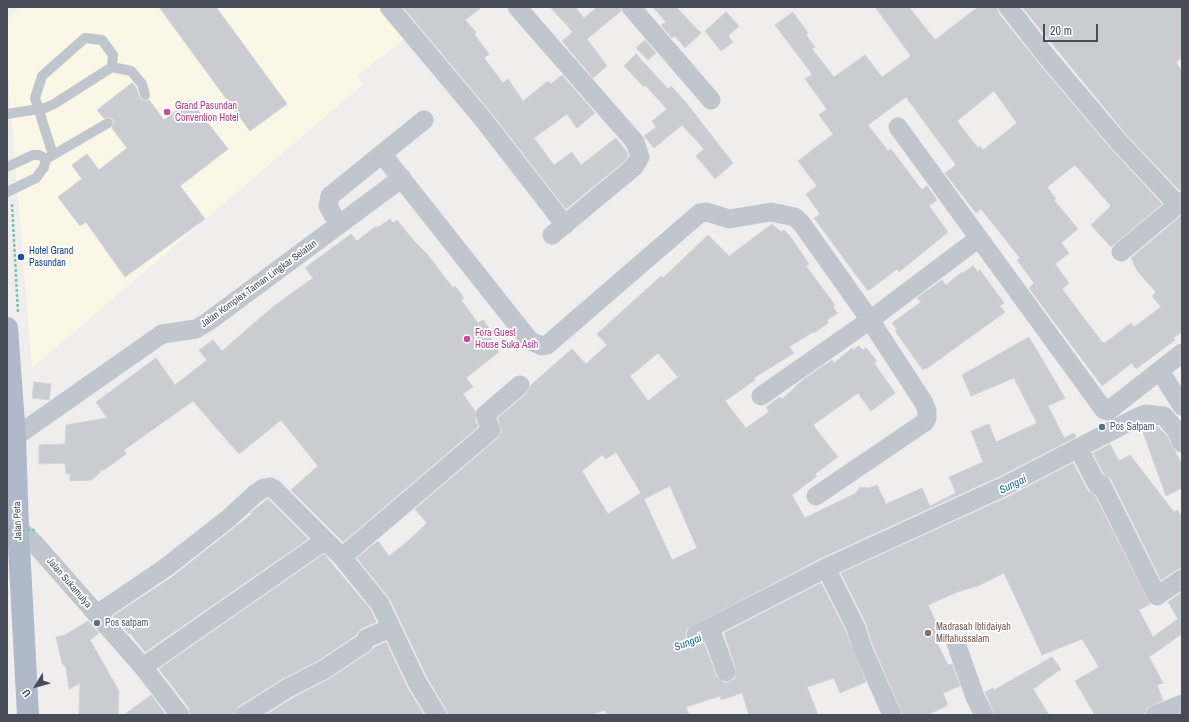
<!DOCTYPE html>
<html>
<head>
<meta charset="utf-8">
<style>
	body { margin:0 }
	#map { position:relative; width:1189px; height:722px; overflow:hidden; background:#f0eeed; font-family:"Archivo Narrow",sans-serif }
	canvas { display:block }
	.frame { position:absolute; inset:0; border:8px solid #474e59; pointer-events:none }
	.north { position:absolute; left:16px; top:666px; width:40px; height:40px; -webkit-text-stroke:3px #fff; paint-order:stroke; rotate:233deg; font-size:11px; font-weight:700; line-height:16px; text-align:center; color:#474e59 }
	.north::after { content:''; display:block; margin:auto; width:14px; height:18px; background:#474e59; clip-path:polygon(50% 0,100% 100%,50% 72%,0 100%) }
	.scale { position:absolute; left:1043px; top:24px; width:55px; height:18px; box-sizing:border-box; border:2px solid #474e59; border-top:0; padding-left:5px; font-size:12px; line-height:14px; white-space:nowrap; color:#474e59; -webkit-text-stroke:3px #fff; paint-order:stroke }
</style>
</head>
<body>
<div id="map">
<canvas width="1189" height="722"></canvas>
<div class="frame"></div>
<div class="north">U</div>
<div class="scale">20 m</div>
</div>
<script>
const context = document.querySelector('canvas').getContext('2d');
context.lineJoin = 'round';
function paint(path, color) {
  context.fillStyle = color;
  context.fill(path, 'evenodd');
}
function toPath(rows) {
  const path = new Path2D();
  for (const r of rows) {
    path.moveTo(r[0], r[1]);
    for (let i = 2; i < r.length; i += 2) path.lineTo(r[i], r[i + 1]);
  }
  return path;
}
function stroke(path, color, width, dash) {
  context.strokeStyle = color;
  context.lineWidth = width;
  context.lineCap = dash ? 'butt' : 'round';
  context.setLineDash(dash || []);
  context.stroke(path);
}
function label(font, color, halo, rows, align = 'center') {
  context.font = font + ' "Archivo Narrow",sans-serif';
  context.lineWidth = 3.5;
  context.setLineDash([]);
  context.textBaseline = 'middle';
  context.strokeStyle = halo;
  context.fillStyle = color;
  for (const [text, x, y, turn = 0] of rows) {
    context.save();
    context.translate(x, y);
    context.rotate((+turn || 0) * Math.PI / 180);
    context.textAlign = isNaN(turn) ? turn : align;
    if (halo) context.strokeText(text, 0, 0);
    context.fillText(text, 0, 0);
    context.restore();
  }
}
paint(toPath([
	[19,7,382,7,408,36,357,76,362,85,32,368,7,63,7,19]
]), '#faf7e7');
const building = toPath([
	[159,7,216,7,287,104,250,131,159,7],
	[403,7,482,7,465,20,476,32,474,34,489,54,484,58,503,83,508,79,523,101,548,81,551,84,562,75,595,113,577,128,567,114,534,138,554,165,572,152,581,165,616,138,627,152,628,156,626,160,566,209,490,111,403,7],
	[550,7,575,7,584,18,597,7,620,7,621,11,587,39,607,66,593,78,562,41,573,32,550,7],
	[653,7,676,7,701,33,685,48,675,36,672,38,661,25,666,22,653,7],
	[875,7,909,7,935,40,978,7,997,7,999,14,1040,65,1110,148,1162,204,1111,247,1091,225,1111,206,1075,165,1047,187,1056,199,1054,200,1078,229,1061,243,1069,253,1055,264,1069,283,1062,289,1102,342,1105,343,1131,323,1134,327,1161,307,1152,296,1156,292,1138,272,1131,258,1182,215,1182,332,1173,338,1175,340,1136,369,1132,363,1102,386,1029,288,1034,283,1017,260,1020,258,981,209,976,213,945,173,956,165,906,97,868,125,888,151,891,149,922,190,927,186,937,200,929,206,948,232,899,272,897,269,868,291,814,218,820,214,806,194,817,186,798,161,833,134,819,115,827,109,805,79,812,74,775,25,793,12,808,33,806,35,815,47,812,49,834,77,865,55,882,77,911,56,875,7],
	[994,91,1017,123,983,150,980,146,978,148,957,121,994,91],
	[1022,7,1182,7,1182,58,1176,62,1182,71,1182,190,1179,190,1126,134,1022,7],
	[726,12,739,26,728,36,733,42,721,51,705,31,726,12],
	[645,40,656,53,648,60,636,48,645,40],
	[636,54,668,89,671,86,684,100,733,163,715,179,696,156,704,149,682,125,654,148,644,136,656,127,652,121,667,109,645,85,644,87,624,66,636,54],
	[132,83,136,87,140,99,144,101,149,100,164,120,190,100,228,149,180,186,205,219,125,277,86,222,80,226,58,197,82,179,72,165,87,154,99,170,127,148,112,128,114,123,113,119,108,117,104,118,97,110,132,83],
	[390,219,393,223,397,220,414,241,427,254,453,288,455,286,464,298,461,300,478,323,483,320,494,335,490,337,499,352,466,378,473,387,463,394,475,411,475,419,478,427,343,542,291,490,318,466,281,420,239,454,193,401,124,450,126,454,104,470,100,470,100,473,91,480,70,481,70,474,66,474,65,463,39,464,39,445,65,444,66,425,107,418,96,402,156,358,175,385,207,360,199,350,213,340,222,351,274,306,313,278,305,268,313,262,351,234,357,241,376,226,377,228,390,219],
	[772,224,781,232,784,230,790,236,809,264,806,266,835,305,833,307,838,313,827,320,828,323,814,333,813,332,789,347,794,353,754,378,755,380,725,401,746,428,769,412,766,407,780,397,782,399,804,379,832,360,834,363,852,348,853,350,859,346,863,350,866,348,877,361,874,363,895,393,871,411,858,393,813,425,838,457,815,474,817,476,792,495,805,518,856,493,860,487,869,488,877,485,886,504,922,488,930,506,956,493,949,477,983,462,971,431,989,424,996,442,1037,423,1014,378,971,396,962,375,1029,337,1065,398,1048,406,1064,438,1074,433,1076,437,1000,476,821,558,687,629,685,634,686,640,695,646,704,643,716,676,724,683,729,682,735,679,736,669,724,633,821,583,846,632,866,682,840,693,834,678,807,687,818,715,749,715,742,693,721,700,720,696,686,707,689,715,607,715,605,710,591,715,448,715,446,709,427,677,390,599,357,558,378,541,389,556,408,541,427,523,415,509,498,438,502,432,498,418,527,393,531,385,572,349,586,364,607,345,597,334,661,276,663,278,708,235,729,256,772,224],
	[658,353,678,377,648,401,630,376,658,353],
	[616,452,641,493,608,514,582,471,602,455,606,459,616,452],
	[670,486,697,548,672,560,644,499,670,486],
	[973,266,978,272,980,270,1004,303,1000,306,1005,312,926,369,925,368,923,370,895,331,897,330,892,323,921,302,917,298,942,280,946,285,962,272,963,273,973,266],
	[34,382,51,384,49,400,32,398,34,382],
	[1157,426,1167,436,1182,464,1182,488,1166,496,1143,432,1157,426],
	[1110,444,1119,461,1130,455,1174,512,1178,510,1182,518,1182,568,1176,570,1161,580,1111,479,1104,474,1093,453,1110,444],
	[1073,463,1088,491,1095,496,1150,604,1139,610,1153,637,1178,619,1168,602,1182,592,1182,634,1149,657,1163,683,1157,685,1163,700,1147,708,1144,715,1095,715,1075,681,1099,667,1082,639,1042,655,1004,573,980,585,955,593,928,605,943,637,936,641,948,665,952,664,960,686,943,693,948,705,928,715,903,715,872,643,866,623,841,573,1010,496,1073,463],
	[268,499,308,539,145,652,130,633,129,634,113,616,172,577,253,513,250,513,268,499],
	[324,554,371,610,376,622,362,628,356,635,319,660,282,679,239,706,234,715,191,715,189,708,159,669,324,554],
	[88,621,99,633,90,640,119,691,118,715,79,715,80,683,69,689,66,668,62,663,56,637,65,635,88,621],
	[386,642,407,687,424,715,266,715,293,698,331,678,370,652,375,647,386,642],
	[1052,657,1061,669,1033,689,1049,715,995,715,985,692,993,688,994,690,1052,657],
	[151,695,166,715,124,715,151,695]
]);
paint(building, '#caccd2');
stroke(building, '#d2d3d8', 1);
stroke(toPath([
	[12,204,18,313]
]), '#7ac5aa', 2.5, [3, 2]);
stroke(toPath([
	[7,114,45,108,54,104,112,67,131,71,142,84,145,95],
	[53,155,35,98,42,76,85,38,102,40,113,55,112,67],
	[48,158,108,123],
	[7,167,33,155,39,155,46,159,44,167,36,178,7,192]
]), '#bfc6ce', 10);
stroke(toPath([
	[389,7,482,118,565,225],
	[517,7,635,142,640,157,634,167,552,235],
	[631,7,711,100],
	[1008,7,1048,58,1118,141,1178,205],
	[898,127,1104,410,1108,411,1182,353],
	[382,154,530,341,542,346,547,345,700,213,707,212,729,219,771,212,795,217,802,224,870,320,924,403,927,411,927,418,925,422,816,496],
	[339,225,328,206,330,196,424,120],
	[1121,252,1182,201],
	[1160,371,1182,406],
	[761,396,870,320,979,238],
	[15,437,162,334,196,329,209,321,402,178],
	[1078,448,1098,486,1101,484,1157,596,1182,579],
	[18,528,35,544,143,667,180,715],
	[342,557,491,430,485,415,520,385],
	[826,568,856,628,862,647,892,715],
	[97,614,165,568,229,518,255,494,264,488,270,487,274,489,342,557,380,604,417,682,437,715],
	[710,628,726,672],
	[696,635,826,568,1005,486,1138,417,1146,414,1164,416,1176,430,1182,443],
	[956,643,975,697,984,715],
	[143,667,324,541],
	[245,715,288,688,325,669,364,643,367,638,391,628],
	[1155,715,1182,704]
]), '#bfc6ce', 19);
stroke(toPath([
	[7,328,15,437,18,528,28,715]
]), '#afb9ca', 22);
stroke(toPath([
	[7,530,35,530]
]), '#7ac5aa', 2.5, [3, 2]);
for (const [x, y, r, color] of [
	[167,112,4,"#d1479c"],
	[21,257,4,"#1a4fb4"],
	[467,339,4,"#d1479c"],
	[1102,427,4,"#5c6f8a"],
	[97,623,4,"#5c6f8a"],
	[928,633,4,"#8d6e63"]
]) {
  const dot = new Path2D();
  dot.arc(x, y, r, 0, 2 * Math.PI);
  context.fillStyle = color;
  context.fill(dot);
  stroke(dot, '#fff', 1.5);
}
label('10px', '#b23c85', '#fff', [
	["Grand Pasundan",175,106],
	["Convention Hotel",175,118],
	["Fora Guest",475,333],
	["House Suka Asih",475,345]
], 'left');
label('10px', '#164399', '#fff', [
	["Hotel Grand",29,251],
	["Pasundan",29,263]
], 'left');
label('10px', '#474e59', '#fff', [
	["Jalan Komplex Taman Lingkar Selatan",259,284,-36],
	["Jalan Peta",18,521,-92],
	["Jalan Sukamulya",69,583,49]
]);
label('10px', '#4e5e75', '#fff', [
	["Pos Satpam",1110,427],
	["Pos satpam",105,623]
], 'left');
label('10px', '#785e54', '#fff', [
	["Madrasah Ibtidaiyah",936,627],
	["Miftahussalam",936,639]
], 'left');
label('italic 11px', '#196e9a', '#fff', [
	["Sungai",1013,485,-26],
	["Sungai",688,643,-21]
]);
</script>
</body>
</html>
